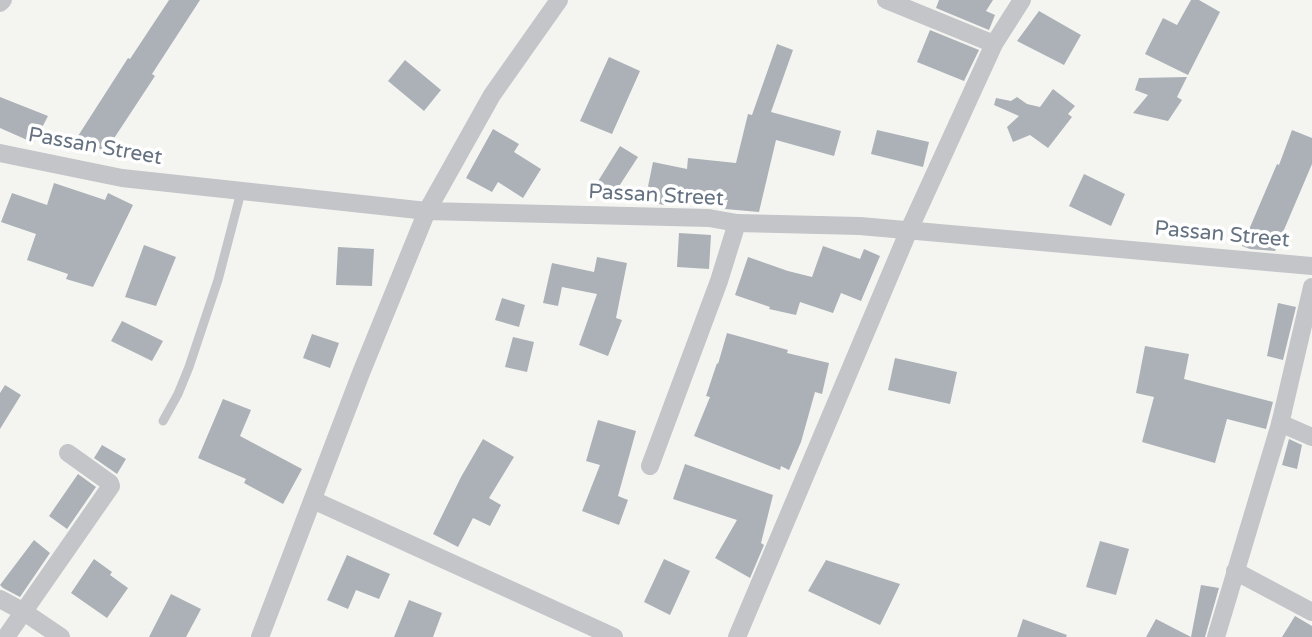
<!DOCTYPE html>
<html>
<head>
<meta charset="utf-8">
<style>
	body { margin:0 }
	canvas { display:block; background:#f4f5f1 }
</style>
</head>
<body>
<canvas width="1312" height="637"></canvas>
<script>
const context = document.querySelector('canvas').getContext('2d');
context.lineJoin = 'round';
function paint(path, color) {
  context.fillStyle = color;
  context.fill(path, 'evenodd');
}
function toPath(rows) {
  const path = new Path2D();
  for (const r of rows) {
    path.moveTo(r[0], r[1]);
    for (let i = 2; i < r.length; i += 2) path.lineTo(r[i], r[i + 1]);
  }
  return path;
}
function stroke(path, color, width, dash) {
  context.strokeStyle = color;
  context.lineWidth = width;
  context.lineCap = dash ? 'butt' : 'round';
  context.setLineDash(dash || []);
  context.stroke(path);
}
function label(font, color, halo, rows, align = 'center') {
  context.font = font + ' "Varela Round",sans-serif';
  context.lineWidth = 7;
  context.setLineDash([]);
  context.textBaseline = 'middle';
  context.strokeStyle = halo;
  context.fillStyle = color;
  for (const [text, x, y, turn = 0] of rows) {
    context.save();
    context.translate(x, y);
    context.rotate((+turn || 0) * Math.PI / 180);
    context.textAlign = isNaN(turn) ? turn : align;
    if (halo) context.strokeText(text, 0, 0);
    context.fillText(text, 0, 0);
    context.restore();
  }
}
paint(toPath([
	[169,0,200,0,152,74,155,76,105,152,78,136,128,58,130,59],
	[939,0,993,0,986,11,995,15,989,30,936,8],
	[1191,0,1199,0,1220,12,1188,75,1145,54,1163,18,1177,25],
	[1039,11,1081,35,1064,65,1017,41],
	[930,30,979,50,964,81,917,62],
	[777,44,793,50,771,112,841,131,834,156,776,140,759,212,725,209,728,200,666,195,664,205,645,201,653,162,687,169,688,158,736,163,748,114,752,115],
	[609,57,640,71,612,134,580,121],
	[405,60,441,90,424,111,388,81],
	[1187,77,1177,97,1182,100,1168,121,1133,113,1148,95,1135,90,1139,78],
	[1053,89,1075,106,1068,114,1072,117,1048,148,1030,135,1013,142,1007,127,1019,116,994,105,996,98,1011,101,1017,97,1027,104,1040,107],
	[0,97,48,116,34,143,0,128],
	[493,129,519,144,514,152,541,169,523,198,498,182,492,192,466,178],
	[877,130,929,142,923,167,871,154],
	[1292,130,1312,138,1312,164,1275,251,1250,249,1242,246,1277,164,1279,165],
	[620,146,638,157,612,197,595,186],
	[1084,174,1125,194,1111,226,1069,206],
	[54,183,105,200,108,193,133,205,93,287,66,279,68,274,27,260,36,234,1,222,12,193,47,205],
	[679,233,711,235,709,269,677,267],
	[144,245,176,257,156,306,125,297],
	[823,246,860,259,864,249,880,256,861,301,841,293,833,313,800,302,796,315,769,309,770,307,735,295,748,257,788,271,812,277],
	[338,247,374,249,372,286,336,285],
	[597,257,627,263,616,318,622,320,608,356,579,345,597,294,562,287,558,306,543,303,552,263,594,272],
	[502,298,525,305,519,327,495,320],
	[1278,303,1296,307,1283,360,1267,356],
	[122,321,163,341,152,361,111,341],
	[727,333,788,350,787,353,829,363,822,394,815,392,801,442,789,470,781,466,780,470,694,436,710,397,706,396,717,363,718,364],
	[312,334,339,343,330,368,303,358],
	[513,337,534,342,527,372,505,367],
	[1145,346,1189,354,1184,379,1273,402,1266,429,1227,419,1215,463,1142,442,1154,397,1136,393],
	[895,358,957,372,950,404,888,390],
	[5,385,21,395,0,429,0,393],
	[223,399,251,410,240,436,302,469,283,504,244,483,246,479,198,458],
	[598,420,636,431,618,496,628,500,619,525,582,511,600,465,586,461],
	[483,439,514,457,489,498,501,505,490,526,473,518,458,547,433,534,461,477],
	[1289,439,1302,445,1297,469,1282,465],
	[102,445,126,459,117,474,94,458],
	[685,464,773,495,761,543,764,545,750,578,715,558,737,520,673,499],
	[78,474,96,487,67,529,49,516],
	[34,540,50,553,20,597,3,588,0,585],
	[1100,541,1129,549,1116,595,1086,587],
	[347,555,390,574,379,599,356,590,348,609,327,600],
	[94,559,112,572,110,575,128,588,107,618,71,593],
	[664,559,690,571,670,615,644,602],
	[826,560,900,584,880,625,808,591],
	[1201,585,1219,588,1205,637,1146,637,1156,619,1191,637],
	[171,594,201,609,186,637,149,637],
	[409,600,442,613,433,637,394,637],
	[1295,616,1312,626,1312,637,1282,637],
	[1023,619,1067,635,1066,637,1017,637]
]), '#abb1b7');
stroke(toPath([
	[163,421,178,394,189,367,218,280,241,192]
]), '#c3c5c9', 9);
stroke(toPath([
	[886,0,994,44],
	[0,3,3,0],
	[0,153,122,178,427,211,709,218,737,223,860,226,1312,266],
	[1283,412,1280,423,1312,437],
	[650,466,719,281,737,223],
	[313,500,614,637],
	[1235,571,1312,612],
	[0,599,24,612,61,637],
	[6,637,111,486,110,483,68,453],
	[260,637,361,373,427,211,492,95,559,0],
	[737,637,909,230,994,44,1022,0],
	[1216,637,1280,424,1312,287]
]), '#c3c5c9', 18);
label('21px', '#657281', '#fff', [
	["Passan Street",95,147,10],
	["Passan Street",656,196,3],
	["Passan Street",1222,235,5]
]);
</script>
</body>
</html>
